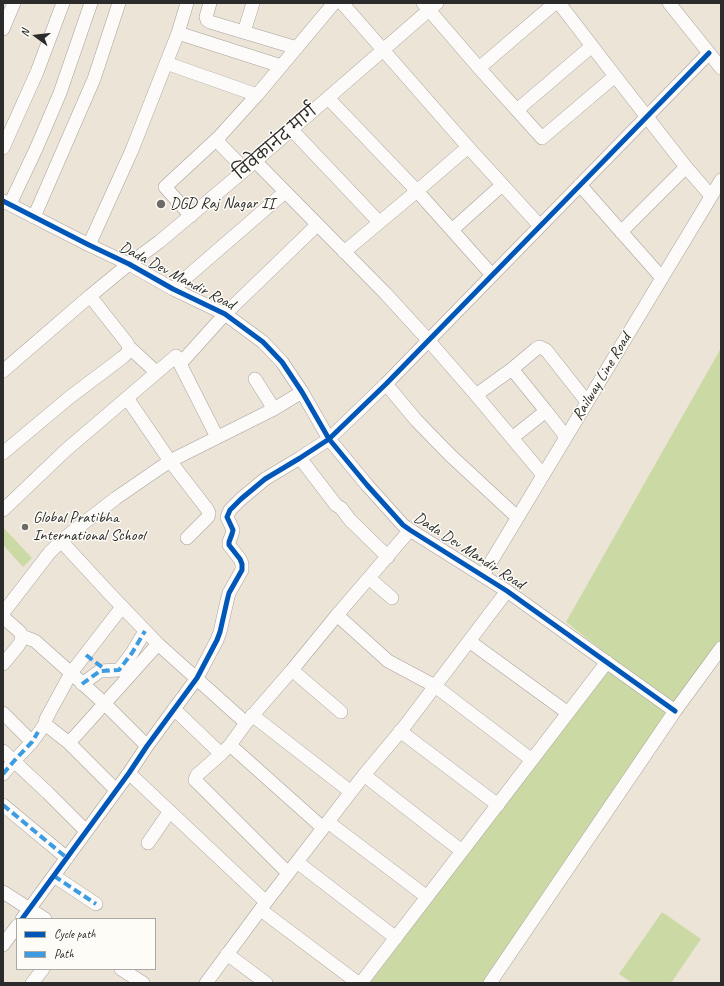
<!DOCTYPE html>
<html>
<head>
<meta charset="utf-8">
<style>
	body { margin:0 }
	#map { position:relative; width:724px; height:986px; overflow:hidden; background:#ede4d8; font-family:Caveat,sans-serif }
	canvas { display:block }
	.frame { position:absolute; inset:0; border:4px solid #2b2b2b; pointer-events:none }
	.legend { position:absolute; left:16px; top:918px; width:140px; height:52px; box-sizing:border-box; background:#fdfcf7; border:1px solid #a9a8a5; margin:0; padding:5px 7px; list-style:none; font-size:12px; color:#2b2b2b }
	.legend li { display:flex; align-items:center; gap:8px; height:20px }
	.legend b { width:20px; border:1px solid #a9a8a5 }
	.north { position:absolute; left:16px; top:16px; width:40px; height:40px; -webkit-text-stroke:3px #fdfcf7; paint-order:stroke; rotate:285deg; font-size:11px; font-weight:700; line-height:16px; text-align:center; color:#2b2b2b }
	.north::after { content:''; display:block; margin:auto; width:14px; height:18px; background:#2b2b2b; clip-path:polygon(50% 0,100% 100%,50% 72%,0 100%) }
</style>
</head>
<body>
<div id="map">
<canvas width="724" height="986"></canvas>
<div class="frame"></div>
<ul class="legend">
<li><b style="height:5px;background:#0057b8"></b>Cycle path</li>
<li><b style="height:5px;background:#3d9ce1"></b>Path</li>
</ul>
<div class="north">N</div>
</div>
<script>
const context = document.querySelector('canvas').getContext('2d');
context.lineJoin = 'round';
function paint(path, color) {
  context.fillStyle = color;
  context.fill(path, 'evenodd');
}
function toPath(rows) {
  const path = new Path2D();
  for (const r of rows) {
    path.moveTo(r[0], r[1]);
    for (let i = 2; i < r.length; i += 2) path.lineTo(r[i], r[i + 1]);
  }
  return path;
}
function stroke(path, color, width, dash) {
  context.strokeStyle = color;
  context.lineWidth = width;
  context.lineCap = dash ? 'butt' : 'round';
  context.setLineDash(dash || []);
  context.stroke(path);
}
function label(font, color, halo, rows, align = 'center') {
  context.font = font + ' Caveat,"Playpen Sans Deva",sans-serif';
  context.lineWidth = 3;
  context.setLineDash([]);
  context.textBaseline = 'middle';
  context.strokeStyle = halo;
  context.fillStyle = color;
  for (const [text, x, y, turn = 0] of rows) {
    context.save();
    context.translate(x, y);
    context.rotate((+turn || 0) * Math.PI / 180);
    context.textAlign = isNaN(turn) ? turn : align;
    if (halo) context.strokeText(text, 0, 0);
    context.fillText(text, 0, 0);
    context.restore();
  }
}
paint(toPath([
	[721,348,721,640,483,983,370,983,614,660,566,622],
	[3,527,32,558,23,567,3,545],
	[662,912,701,939,671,983,632,983,619,974]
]), '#cbdaa5');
const minor = toPath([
	[210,3,206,17,207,20,210,22,297,48],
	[342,3,468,147,540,226],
	[423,3,479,68,542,138,615,76],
	[559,3,615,76,686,167,711,196],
	[669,3,721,68],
	[3,29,14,3],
	[244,32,253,3],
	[178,33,281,66],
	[166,63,257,95],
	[479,68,555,3],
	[328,98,417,191,492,275],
	[517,110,592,46],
	[292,130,379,222],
	[3,148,37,72,63,3],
	[255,161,386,294,429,341,476,395,512,438,543,475],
	[245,170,220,144,219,141,219,137,257,95,334,3],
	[580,185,662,278],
	[3,201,89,245,129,264,173,289,225,314,263,342,282,362,302,392,329,439,367,485,403,525,410,530,507,591,675,711],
	[10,204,36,149,60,93,91,3],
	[191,216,165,187,219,137],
	[34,217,94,79,119,3],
	[452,230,502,185],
	[621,232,686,167],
	[89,245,132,150,178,33,187,3],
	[344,252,417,191,468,147],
	[173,289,285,192],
	[129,347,156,372],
	[180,364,225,314,317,225],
	[512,369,546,411,566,437],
	[3,371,90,296,129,264,159,242,245,170,437,3],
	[255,379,274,409],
	[386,384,416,420,450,455,517,517],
	[476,395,512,369,536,349,539,347,542,348,546,350,587,402],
	[127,398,170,461,207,509,209,513,208,517,187,538],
	[512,438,546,411],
	[3,453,70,397,123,357,128,352,129,347,127,343,90,296],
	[300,458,336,505,341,508,350,520,388,557],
	[3,510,66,450,176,356,217,437],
	[61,541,109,593,158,644,246,723,292,670,337,615,410,530],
	[483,575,721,180],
	[369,578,392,598],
	[3,613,50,552,67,536,116,498,170,461,274,409,302,392],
	[337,615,388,661,435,686,532,760],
	[3,617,20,632,22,636,21,641,18,646,3,664],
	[22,636,35,641,71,673,122,607],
	[469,641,568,713],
	[292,670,341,712],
	[82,684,100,671,119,670,132,653,145,631],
	[174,709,221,754,230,745,323,828],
	[3,713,32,742],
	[252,715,351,792],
	[400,731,498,805],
	[69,743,158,644],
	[230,745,246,723],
	[3,751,48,793,86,831],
	[221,754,197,775,195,780,288,873],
	[129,773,266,902],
	[3,774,14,761,32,742,45,724],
	[364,775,441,835,462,851],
	[116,790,69,743,45,724,46,719,71,673,105,704,147,746],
	[3,805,67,858],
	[328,822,427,897],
	[148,843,170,811],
	[297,862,396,938],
	[54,876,96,904],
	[3,892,45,919],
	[261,910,358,983],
	[22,919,129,773,147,746,197,678,217,640,220,632,227,601,229,593,242,570,242,564,240,559,229,545,229,542,232,534,233,530,227,517,230,510,241,499,265,479,300,458,329,439,386,384,709,53],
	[3,945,17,926],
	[227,954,266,983],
	[121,969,143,983],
	[32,983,43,969],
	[206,983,266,902,364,775,404,727,507,591],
	[361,983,607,662],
	[490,983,675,711,721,648]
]);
stroke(minor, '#a7a19b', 14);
stroke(minor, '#fcfbf9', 13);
stroke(toPath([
	[86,655,107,671],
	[82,684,100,671,119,670,132,653,145,631],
	[3,774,14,761,32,742,38,732],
	[3,805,67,858],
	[54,876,96,904]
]), '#3d9ce1', 4, [8, 4]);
stroke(toPath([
	[3,201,89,245,129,264,173,289,225,314,263,342,282,362,302,392,329,439,367,485,403,525,410,530,507,591,675,711],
	[22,919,129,773,147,746,197,678,217,640,220,632,227,601,229,593,242,570,242,564,240,559,229,545,229,542,232,534,233,530,227,517,230,510,241,499,265,479,300,458,329,439,386,384,709,53]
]), '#0057b8', 5);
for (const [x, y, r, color] of [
	[161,204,5,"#6f6c68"],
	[25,527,4,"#6f6c68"]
]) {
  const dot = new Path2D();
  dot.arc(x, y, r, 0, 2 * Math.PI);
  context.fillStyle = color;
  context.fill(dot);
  stroke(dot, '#fdfcf7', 1.5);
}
label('16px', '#2b2b2b', '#fdfcf7', [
	["विवेकानंद मार्ग",276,143,-41],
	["Dada Dev Mandir Road",177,276,28],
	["Railway Line Road",602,377,-59],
	["Dada Dev Mandir Road",469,551,33]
]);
label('16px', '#2b2b2b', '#fdfcf7', [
	["DGD Raj Nagar II",170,204],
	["Global Pratibha",33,518],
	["International School",33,536]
], 'left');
</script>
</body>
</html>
